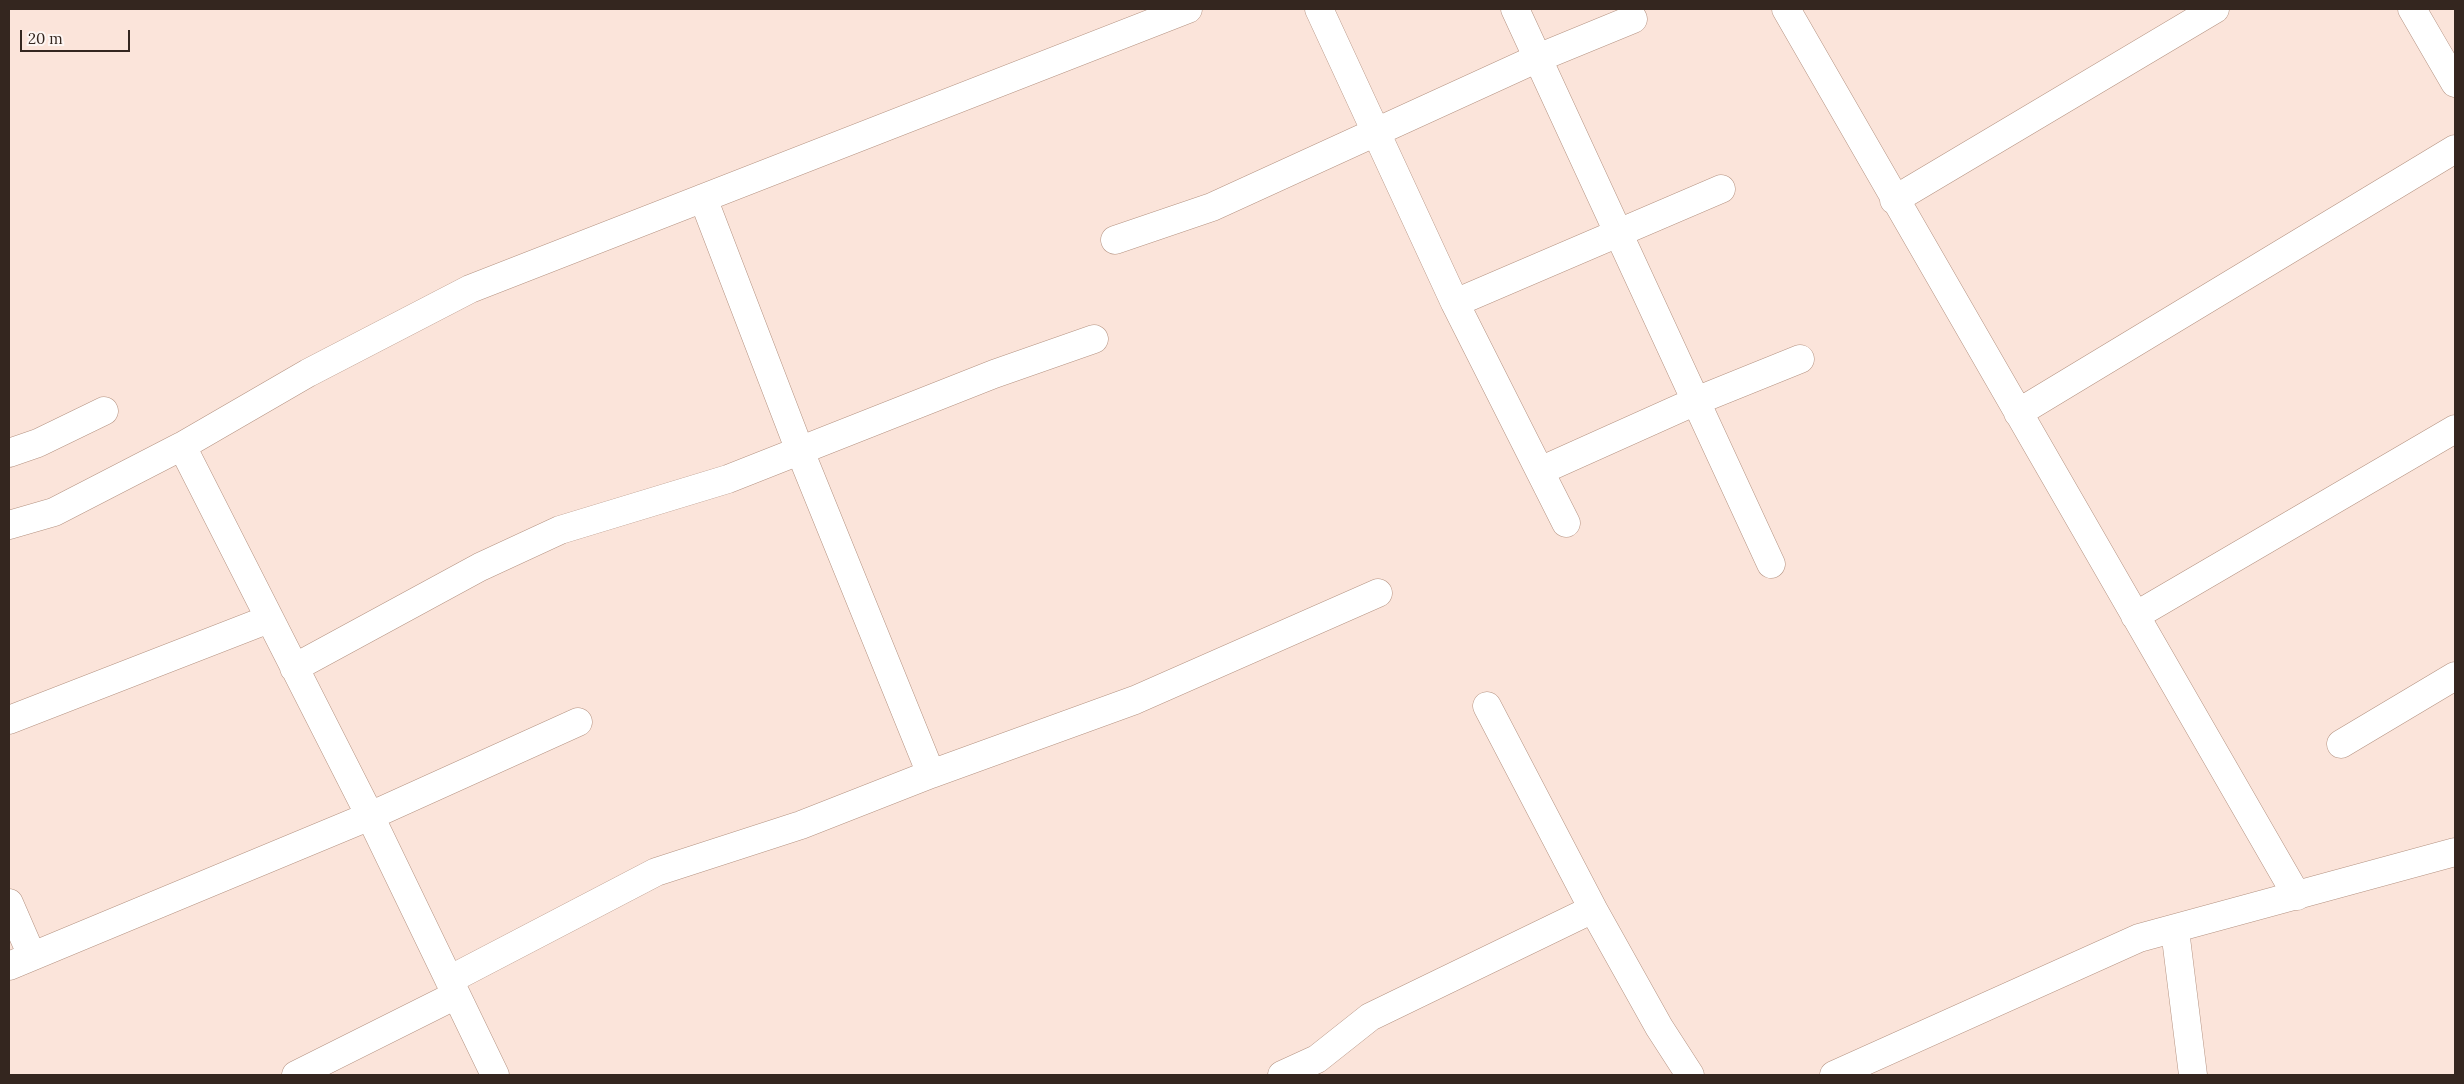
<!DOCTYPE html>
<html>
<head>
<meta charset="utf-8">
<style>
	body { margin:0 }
	#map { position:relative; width:2464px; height:1084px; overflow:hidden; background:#fbe4da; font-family:Lora,serif }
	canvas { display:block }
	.frame { position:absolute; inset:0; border:10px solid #34261f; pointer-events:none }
	.scale { position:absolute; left:20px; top:30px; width:110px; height:22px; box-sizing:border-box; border:2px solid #34261f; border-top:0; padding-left:6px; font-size:15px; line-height:18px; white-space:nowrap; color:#34261f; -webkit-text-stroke:4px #fdf5f2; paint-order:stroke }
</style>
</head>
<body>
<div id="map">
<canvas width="2464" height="1084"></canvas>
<div class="frame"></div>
<div class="scale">20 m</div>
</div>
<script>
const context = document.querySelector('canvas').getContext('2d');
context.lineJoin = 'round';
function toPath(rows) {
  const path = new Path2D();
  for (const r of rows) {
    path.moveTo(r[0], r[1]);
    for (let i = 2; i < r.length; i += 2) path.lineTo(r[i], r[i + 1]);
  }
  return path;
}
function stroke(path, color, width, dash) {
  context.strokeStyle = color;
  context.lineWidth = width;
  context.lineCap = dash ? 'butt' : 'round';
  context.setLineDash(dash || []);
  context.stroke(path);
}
const minor = toPath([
	[1319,9,1455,303,1566,523],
	[1515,9,1771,564],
	[1786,9,2297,896],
	[2412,9,2455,83],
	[703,198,800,451,931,774],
	[1894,200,2215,9],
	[1115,240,1212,207,1538,58,1633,19],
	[1455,303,1721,189],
	[2018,413,2455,149],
	[182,446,370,816,495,1075],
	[9,453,38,443,104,411],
	[1540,471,1696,401,1800,359],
	[9,525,54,512,182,446,308,373,470,289,1188,9],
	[2135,616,2455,429],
	[294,668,480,567,560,530,728,479,994,374,1094,339],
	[1487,706,1593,909,1659,1027,1690,1075],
	[9,720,269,619],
	[2341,744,2455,676],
	[9,903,32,956],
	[2175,930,2193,1075],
	[9,966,370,816,578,722],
	[449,980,656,872,801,825,931,774,1135,700,1378,593],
	[296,1075,456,995],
	[1282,1075,1317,1059,1370,1017,1593,909],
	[1834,1075,2139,938,2455,852]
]);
stroke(minor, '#b49281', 29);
stroke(minor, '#fff', 28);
</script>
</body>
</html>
